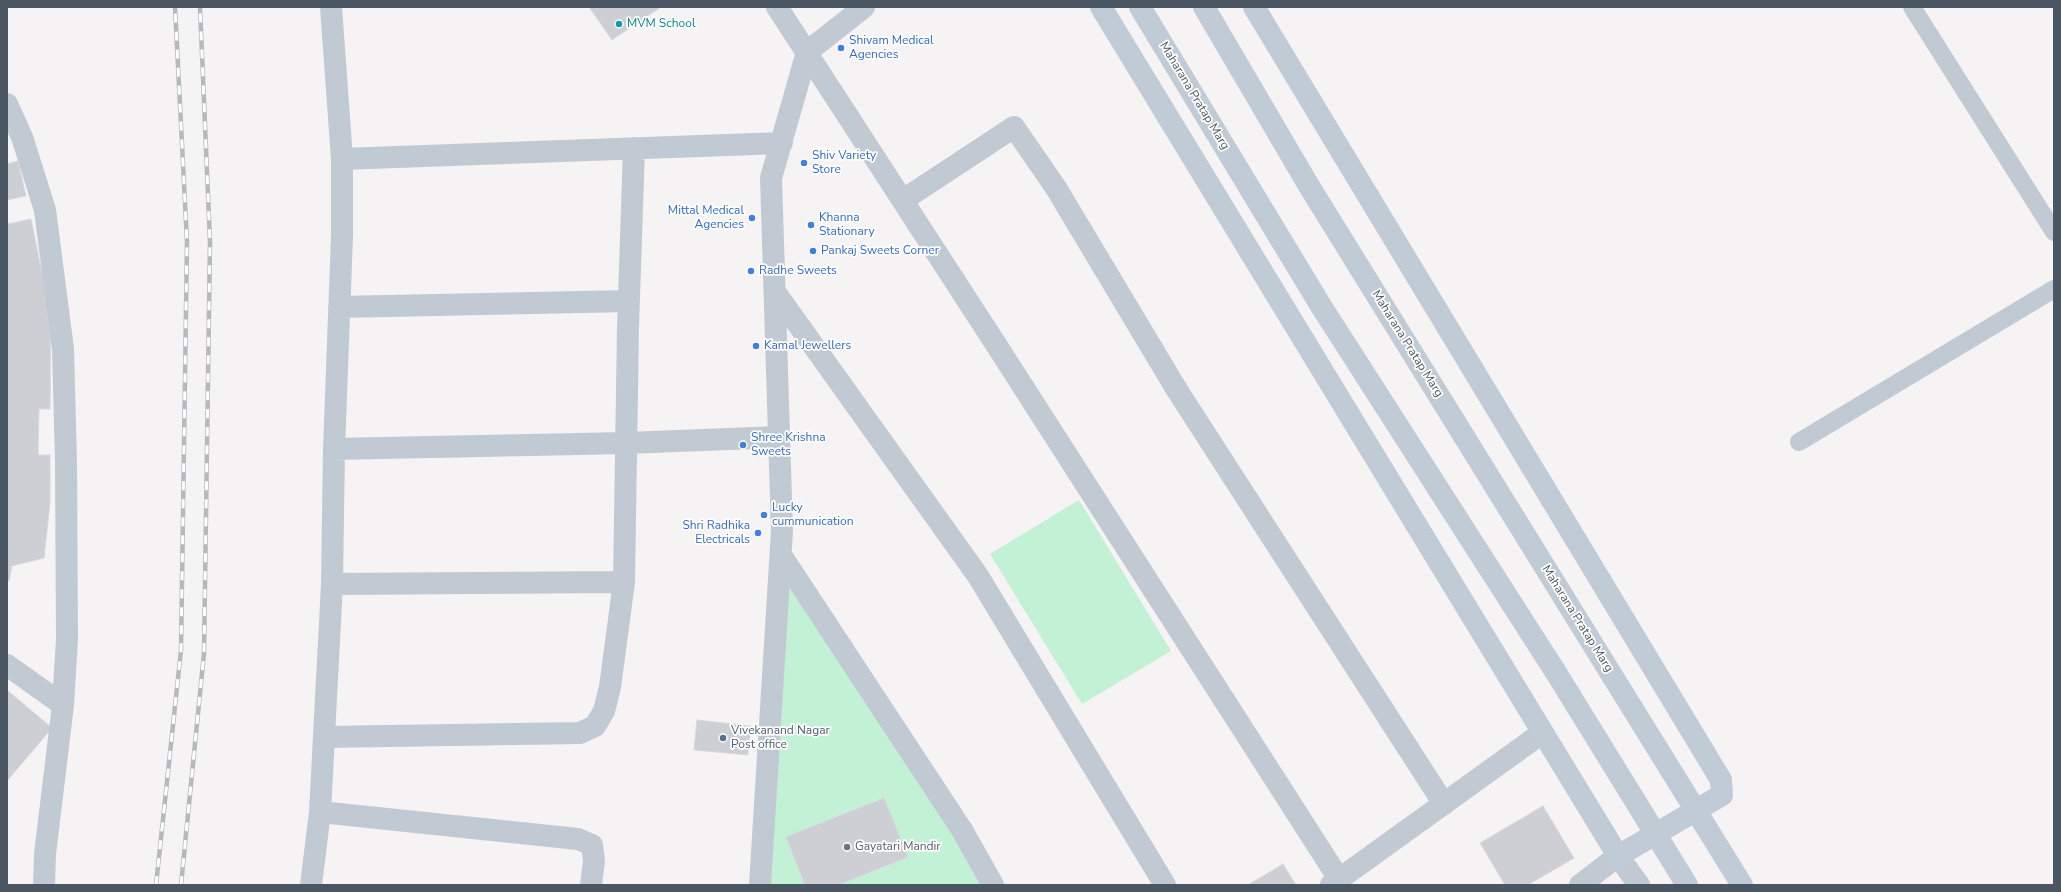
<!DOCTYPE html>
<html>
<head>
<meta charset="utf-8">
<style>
	body { margin:0 }
	#map { position:relative; width:2061px; height:892px; overflow:hidden; background:#f5f3f3; font-family:"Nunito Sans",sans-serif }
	canvas { display:block }
	.frame { position:absolute; inset:0; border:8px solid #4a5661; pointer-events:none }
</style>
</head>
<body>
<div id="map">
<canvas width="2061" height="892"></canvas>
<div class="frame"></div>
</div>
<script>
const context = document.querySelector('canvas').getContext('2d');
context.lineJoin = 'round';
function paint(path, color) {
  context.fillStyle = color;
  context.fill(path, 'evenodd');
}
function toPath(rows) {
  const path = new Path2D();
  for (const r of rows) {
    path.moveTo(r[0], r[1]);
    for (let i = 2; i < r.length; i += 2) path.lineTo(r[i], r[i + 1]);
  }
  return path;
}
function stroke(path, color, width, dash) {
  context.strokeStyle = color;
  context.lineWidth = width;
  context.lineCap = dash ? 'butt' : 'round';
  context.setLineDash(dash || []);
  context.stroke(path);
}
function label(font, color, halo, rows, align = 'center') {
  context.font = font + ' "Nunito Sans",sans-serif';
  context.lineWidth = 3.5;
  context.setLineDash([]);
  context.textBaseline = 'middle';
  context.strokeStyle = halo;
  context.fillStyle = color;
  for (const [text, x, y, turn = 0] of rows) {
    context.save();
    context.translate(x, y);
    context.rotate((+turn || 0) * Math.PI / 180);
    context.textAlign = isNaN(turn) ? turn : align;
    if (halo) context.strokeText(text, 0, 0);
    context.fillText(text, 0, 0);
    context.restore();
  }
}
paint(toPath([
	[1079,500,1171,651,1082,704,990,554],
	[781,555,988,885,760,885]
]), '#c3f1d5');
const building = toPath([
	[589,7,661,7,612,40,589,7],
	[18,161,26,196,7,200,7,164,18,161],
	[7,217,8,224,31,219,51,317,50,409,39,409,38,455,50,455,50,503,44,558,12,566,9,581,7,581,7,217],
	[7,690,52,728,7,781,7,690],
	[697,720,751,726,748,755,694,750,697,720],
	[884,798,908,857,838,885,805,885,786,837,884,798],
	[1543,806,1574,858,1528,885,1505,885,1480,843,1543,806],
	[1283,864,1296,885,1248,885,1283,864]
]);
paint(building, '#cdcfd5');
stroke(building, '#d7d9de', 1);
stroke(toPath([
	[1912,7,2054,232],
	[1799,442,2054,289]
]), '#c1cad2', 18);
stroke(toPath([
	[777,7,997,346,1339,879],
	[7,104,22,137,45,210,63,349,66,461,67,639,63,705,45,854,44,885],
	[342,159,782,143],
	[903,200,1014,127,1056,188,1177,390,1444,804],
	[775,292,978,576,1165,885],
	[339,307,629,301],
	[334,449,626,443,780,437],
	[781,555,962,830,993,885],
	[332,584,624,582],
	[7,665,63,705],
	[324,737,580,733,595,726,604,711,610,687,624,582,628,327,634,148],
	[320,812,578,839,592,845,594,861,591,885],
	[311,885,320,812,332,584,334,449,342,236,342,159,331,7],
	[760,885,782,531,771,178,807,52,864,7],
	[1331,885,1542,733],
	[1580,885,1618,856,1639,885]
]), '#c1cad2', 22);
stroke(toPath([
	[1101,7,1618,856,1722,795,1721,780,1254,7],
	[1140,7,1321,306,1555,671],
	[1204,7,1309,186,1613,677]
]), '#c1cbd6', 22);
const rail = toPath([
	[156,885,181,650,187,242,175,7],
	[181,885,204,653,210,242,200,7]
]);
stroke(rail, '#b5b8bd', 4.5);
stroke(rail, '#fff', 3, [9]);
stroke(toPath([
	[1555,671,1687,885],
	[1613,677,1742,885]
]), '#c1cbd6', 22);
for (const [x, y, r, color] of [
	[619,24,4,"#0f9aa8"],
	[841,48,4,"#3f7fe0"],
	[804,163,4,"#3f7fe0"],
	[752,218,4,"#3f7fe0"],
	[811,225,4,"#3f7fe0"],
	[813,251,4,"#3f7fe0"],
	[751,271,4,"#3f7fe0"],
	[756,346,4,"#3f7fe0"],
	[743,445,4,"#3f7fe0"],
	[764,515,4,"#3f7fe0"],
	[758,533,4,"#3f7fe0"],
	[723,738,4,"#5c6f8a"],
	[847,847,4,"#6b7280"]
]) {
  const dot = new Path2D();
  dot.arc(x, y, r, 0, 2 * Math.PI);
  context.fillStyle = color;
  context.fill(dot);
  stroke(dot, '#fff', 1.5);
}
label('12px', '#0d838f', '#fff', [
	["MVM School",627,24]
], 'left');
label('12px', '#366cbe', '#fff', [
	["Shivam Medical",849,41],
	["Agencies",849,55],
	["Shiv Variety",812,156],
	["Store",812,170],
	["Mittal Medical",744,211,"right"],
	["Agencies",744,225,"right"],
	["Khanna",819,218],
	["Stationary",819,232],
	["Pankaj Sweets Corner",821,251],
	["Radhe Sweets",759,271],
	["Kamal Jewellers",764,346],
	["Shree Krishna",751,438],
	["Sweets",751,452],
	["Lucky",772,508],
	["cummunication",772,522],
	["Shri Radhika",750,526,"right"],
	["Electricals",750,540,"right"]
], 'left');
label('12px', '#4a5661', '#fff', [
	["Maharana Pratap Marg",1194,96,59],
	["Maharana Pratap Marg",1407,344,58],
	["Maharana Pratap Marg",1577,619,58]
]);
label('12px', '#4e5e75', '#fff', [
	["Vivekanand Nagar",731,731],
	["Post office",731,745]
], 'left');
label('12px', '#5b616d', '#fff', [
	["Gayatari Mandir",855,847]
], 'left');
</script>
</body>
</html>
